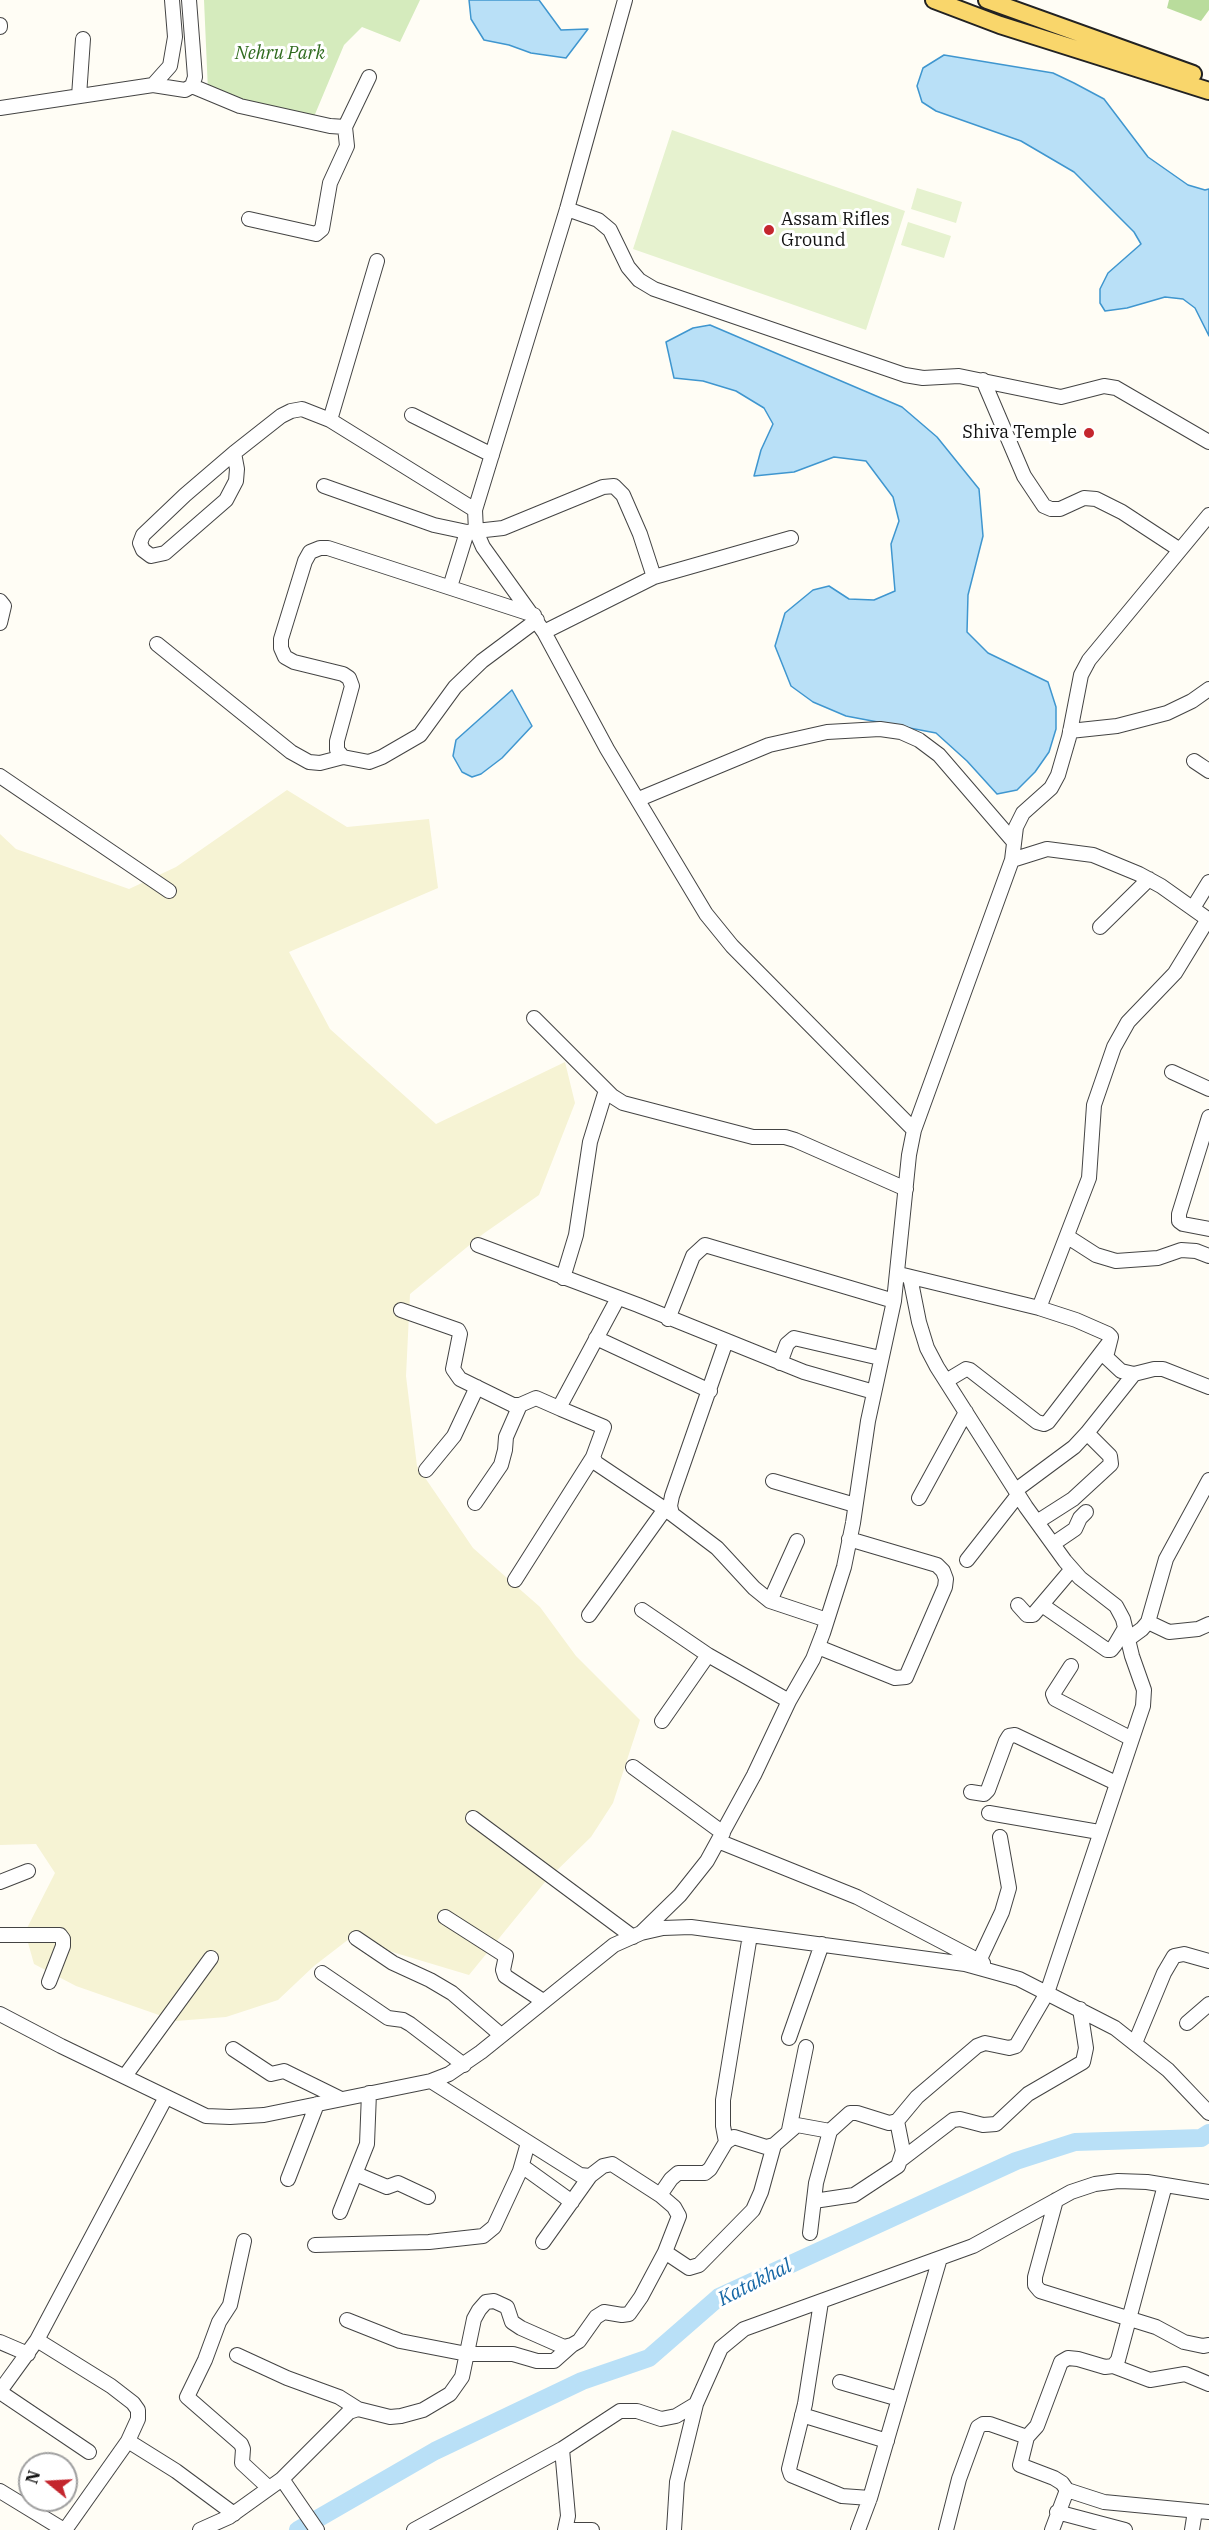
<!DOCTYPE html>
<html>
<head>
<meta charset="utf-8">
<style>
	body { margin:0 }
	#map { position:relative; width:1209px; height:2530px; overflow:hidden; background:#fffdf5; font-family:"IBM Plex Serif",serif }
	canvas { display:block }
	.north { position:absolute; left:18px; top:2452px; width:60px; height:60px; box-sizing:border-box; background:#fff; border:2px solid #a0a0a0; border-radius:50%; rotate:288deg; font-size:16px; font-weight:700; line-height:24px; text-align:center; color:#111 }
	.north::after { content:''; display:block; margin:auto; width:21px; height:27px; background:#c4262e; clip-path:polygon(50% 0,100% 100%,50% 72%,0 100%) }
</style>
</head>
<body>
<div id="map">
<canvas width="1209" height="2530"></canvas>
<div class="north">N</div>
</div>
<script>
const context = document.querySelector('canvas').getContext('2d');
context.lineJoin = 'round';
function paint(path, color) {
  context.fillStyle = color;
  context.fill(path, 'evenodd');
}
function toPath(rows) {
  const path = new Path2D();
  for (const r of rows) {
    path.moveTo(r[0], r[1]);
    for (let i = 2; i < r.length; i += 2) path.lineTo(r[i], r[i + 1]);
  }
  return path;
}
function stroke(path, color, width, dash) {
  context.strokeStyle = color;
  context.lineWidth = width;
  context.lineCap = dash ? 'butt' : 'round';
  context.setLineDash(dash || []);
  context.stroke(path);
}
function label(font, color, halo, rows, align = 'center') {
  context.font = font + ' "IBM Plex Serif",serif';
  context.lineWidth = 6;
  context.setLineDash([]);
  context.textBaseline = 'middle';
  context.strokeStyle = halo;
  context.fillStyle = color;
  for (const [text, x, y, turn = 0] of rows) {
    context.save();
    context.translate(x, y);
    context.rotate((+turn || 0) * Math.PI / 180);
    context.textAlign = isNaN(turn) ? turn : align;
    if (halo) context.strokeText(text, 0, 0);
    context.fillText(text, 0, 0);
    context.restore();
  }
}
paint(toPath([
	[287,790,347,827,429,819,438,888,289,952,330,1029,436,1124,565,1062,575,1103,539,1195,483,1234,410,1294,406,1376,417,1466,473,1548,540,1607,576,1656,640,1720,613,1803,591,1837,545,1882,469,1975,349,1939,314,1966,278,2000,226,2017,176,2021,76,1986,34,1964,25,1932,55,1873,36,1844,0,1845,0,834,16,849,129,889,176,867]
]), '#f6f3d4');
paint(toPath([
	[204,0,420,0,400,42,362,27,344,45,313,119,208,91]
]), '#d5ebbd');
paint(toPath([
	[1169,0,1209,0,1209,10,1201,21,1167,8]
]), '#b9dc9c');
paint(toPath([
	[672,130,905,211,866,330,633,249],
	[917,188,962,202,956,223,911,209],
	[908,222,951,236,944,258,901,245]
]), '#e6f2cf');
const water = toPath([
	[469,0,539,0,561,30,588,29,566,58,531,53,509,45,484,40,471,19,469,0],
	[944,55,1053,73,1074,83,1104,99,1148,157,1188,185,1205,190,1209,189,1209,336,1195,308,1183,299,1165,297,1127,308,1105,311,1100,303,1100,289,1108,273,1141,244,1134,232,1074,172,1021,141,936,111,922,102,917,86,923,68,944,55],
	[710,325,902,407,937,437,979,489,983,536,968,595,967,632,988,653,1048,682,1056,707,1056,729,1049,752,1035,772,1017,790,997,794,967,761,936,733,846,716,813,702,791,686,775,646,785,613,813,590,829,586,849,599,874,600,895,591,891,544,899,521,893,497,866,461,834,457,794,472,754,476,761,450,773,424,764,408,736,391,703,381,674,378,666,342,693,328,710,325],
	[512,690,532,726,502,758,481,774,472,777,462,772,453,756,456,740,512,690]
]);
paint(water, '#b9e0f7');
stroke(water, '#3f96cf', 1.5);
stroke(toPath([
	[298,2530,435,2451,582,2381,649,2358,719,2297,1016,2161,1075,2142,1201,2138,1209,2133]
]), '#b9e0f7', 18);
const minor = toPath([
	[625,0,567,209,475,510,476,531,483,547,544,632,607,749,706,914,732,946,914,1130],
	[0,25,0,27],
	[153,85,170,66,175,37,172,0],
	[192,86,240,106,330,126,345,127,369,77],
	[79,96,83,39],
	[0,108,153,85,185,90,192,86,195,77,189,0],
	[567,209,598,220,610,230,628,267,639,280,654,289,905,375,923,378,959,376,1061,397,1104,386,1116,388,1209,442],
	[249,219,316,234,322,229,330,183,347,146,345,127],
	[983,380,1024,476,1044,506,1051,509,1060,509,1084,498,1096,499,1122,512,1180,550],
	[412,415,492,455],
	[330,420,377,261],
	[234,453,237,469,236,481,226,500,165,553,151,556,143,550,140,543,143,535,185,495,234,453,281,416,291,411,302,409,330,420,475,510],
	[324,486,434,525,467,532,503,528,603,487,614,486,623,495,640,534,654,577],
	[450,587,467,532],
	[0,601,4,606,0,623],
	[534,615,328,548,320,548,310,552,305,561,281,639,281,648,285,657,294,662,343,674,349,678,352,686,337,741,337,750,343,757,369,762,382,757,420,735,455,687,482,661,537,620],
	[544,632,654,577,791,538],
	[157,644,291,752,309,762,320,763,343,757],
	[1070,731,1117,726,1167,713,1192,701,1209,689],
	[1194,761,1209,771],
	[0,776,169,891],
	[639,799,769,745,827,732,880,729,901,732,919,740,939,755,1014,842],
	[1012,860,1047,849,1093,855,1139,874,1161,886,1209,920],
	[1193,908,1209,882],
	[1100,927,1149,879],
	[534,1018,612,1096,623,1103,753,1137,785,1137,795,1140,906,1189],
	[1172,1072,1209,1089],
	[1209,1117,1179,1214,1179,1221,1183,1224,1209,1229],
	[1068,1237,1096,1255,1116,1261,1158,1258,1181,1250,1196,1251,1209,1256],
	[478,1245,638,1305,804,1372,874,1392],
	[903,1275,1039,1308,1076,1320,1108,1334,1111,1337,1106,1357,1121,1371,1134,1374,1154,1369,1163,1369,1209,1387],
	[563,1278,576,1235,590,1142,606,1090],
	[618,1298,560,1406,561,1409,604,1427,593,1457,596,1463,672,1514],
	[1039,1308,1089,1178,1094,1105,1114,1047,1128,1022,1175,973,1208,919],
	[401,1310,458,1330,460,1334,453,1369,460,1379,513,1405,520,1405,536,1398,561,1409],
	[668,1319,693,1256,705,1245,894,1301],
	[596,1338,710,1391],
	[726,1341,672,1496,670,1506,672,1514,717,1548,754,1588,770,1601,827,1620],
	[780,1363,787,1344,794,1338,880,1358],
	[946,1381,966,1369,970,1370,1037,1422,1044,1424,1048,1422,1108,1344],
	[426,1470,454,1436,477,1387],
	[773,1481,855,1505],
	[1016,1490,1074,1447,1087,1433,1134,1374],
	[919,1498,966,1412],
	[475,1503,501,1465,505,1450,506,1437,520,1405],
	[1037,1522,1073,1499,1111,1464,1110,1456,1087,1433],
	[1053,1544,1075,1529,1080,1518,1086,1512],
	[967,1560,1018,1495],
	[515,1580,593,1457],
	[770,1601,797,1541],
	[1018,1605,1027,1615,1033,1615,1072,1569],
	[1042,1605,1107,1650,1111,1650,1115,1645,1125,1628],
	[642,1610,708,1655,789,1701],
	[589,1615,665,1509],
	[1148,1622,1169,1632,1198,1629,1209,1624],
	[1127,1640,1142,1629,1148,1622,1166,1559,1209,1480],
	[818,1647,895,1678,906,1677,945,1587,946,1579,943,1571,937,1565,849,1539],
	[1071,1666,1053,1694,1055,1699,1132,1739],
	[662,1721,708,1655],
	[633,1767,723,1833],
	[971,1792,984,1794,988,1790,1006,1741,1009,1736,1015,1735,1116,1783],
	[989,1813,1099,1832],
	[473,1818,633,1937],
	[718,1841,857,1897,983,1963],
	[0,1882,28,1871],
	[445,1917,506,1956,503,1970,505,1976,543,2001],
	[641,1933,680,1895,707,1861,754,1775,789,1701,813,1659,823,1633,844,1567,853,1523,868,1421,894,1301,909,1155,914,1130,1012,860,1016,827,1023,813,1051,788,1058,775,1069,737,1081,675,1089,660,1209,515],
	[0,1935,60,1935,63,1939,63,1946,49,1982],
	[356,1938,393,1963,430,1980,452,1993,501,2035],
	[979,1961,1002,1912,1009,1888,1000,1837],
	[322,1973,388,2018,403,2020,410,2024,464,2065],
	[0,2014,61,2046,206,2116,230,2117,264,2115,431,2081,449,2074,481,2052,614,1945,641,1933,663,1928,691,1927,965,1964,1019,1979,1115,2028,1168,2070,1209,2113],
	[1187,2023,1209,2004],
	[789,2038,822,1944],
	[1135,2043,1164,1973,1174,1956,1184,1954,1209,1961],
	[233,2049,271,2074,284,2071,341,2099],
	[125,2076,211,1958],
	[789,2130,806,2047],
	[726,2142,723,2126,723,2100,750,1935],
	[902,2159,953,2120,960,2119,983,2125,996,2124,1028,2094,1083,2062,1086,2048,1080,2009],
	[522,2166,572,2202],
	[356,2174,387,2187,398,2183,428,2197],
	[288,2179,317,2104],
	[660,2195,671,2179,678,2173,705,2173,710,2169,726,2142,734,2137,766,2147,774,2145,797,2125,830,2131,850,2113,857,2113,889,2123,897,2121,917,2097,977,2046,985,2043,1009,2048,1016,2046,1047,1993,1143,1706,1144,1690,1132,1656,1123,1619,1116,1606,1080,1578,1065,1561,1026,1507,937,1367,927,1348,919,1322,910,1277],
	[1056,2200,1035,2277,1035,2285,1040,2291,1156,2327,1184,2342,1203,2346,1209,2345],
	[814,2201,854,2195,898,2166,903,2151,897,2121],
	[340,2212,367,2144,369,2093],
	[810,2233,816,2183,830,2131],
	[244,2241,230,2305,219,2322,205,2360,187,2397,241,2444,243,2449,242,2463,269,2488],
	[543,2242,590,2176],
	[315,2245,429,2242,483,2236,494,2227,520,2171,528,2143],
	[665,2252,689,2268,699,2265,753,2210,761,2192,774,2145],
	[821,2302,805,2404,789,2469,791,2475,842,2496,870,2498],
	[347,2320,400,2341,467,2354,513,2354,537,2361,554,2361,572,2345],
	[37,2340,111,2386,133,2403,138,2410,138,2419,128,2441,65,2530],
	[0,2342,28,2354],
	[237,2355,287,2378,339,2397,358,2409],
	[1113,2366,1150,2380,1185,2374,1209,2384],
	[840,2382,899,2399],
	[0,2391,37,2340,166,2097],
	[0,2392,89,2452],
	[802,2415,887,2441],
	[1027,2437,1020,2465,1054,2478,1062,2483,1067,2490,1104,2502,1209,2512],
	[128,2441,176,2471,234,2514],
	[562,2449,568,2516,565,2530,592,2530],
	[282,2479,317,2530],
	[0,2491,64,2530],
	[1057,2512,1125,2530],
	[200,2530,229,2517,282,2479,349,2412,358,2409,390,2417,401,2416,423,2410,450,2394,462,2377,474,2319,479,2310,486,2302,494,2301,507,2307,512,2322,521,2328,564,2347,572,2345,579,2341,596,2317,604,2312,622,2315,629,2314,641,2297,665,2252,679,2216,674,2207,660,2195,612,2164,603,2166,590,2176,580,2175,431,2081],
	[414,2530,562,2449,620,2411,637,2411,661,2419,676,2416,696,2404],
	[674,2530,677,2482,696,2404,721,2348,744,2329,973,2246,1071,2192,1095,2184,1118,2181,1147,2182,1209,2192],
	[858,2530,870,2498,940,2258],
	[946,2530,959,2479,978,2427,983,2424,990,2424,1027,2437,1037,2426,1061,2362,1068,2358,1078,2359,1105,2367,1113,2366,1118,2360,1165,2185],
	[1052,2530,1067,2490],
	[1192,2530,1195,2511]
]);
const major = toPath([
	[934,0,1000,25,1209,91],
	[987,0,1193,74]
]);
stroke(minor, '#444', 16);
stroke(major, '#222', 20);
stroke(minor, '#fff', 14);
stroke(major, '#f9d66b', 16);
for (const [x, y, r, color] of [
	[769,230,6,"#c4262e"],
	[1089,433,6,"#c4262e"]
]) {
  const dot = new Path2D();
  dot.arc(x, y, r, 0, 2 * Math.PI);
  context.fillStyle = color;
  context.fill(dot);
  stroke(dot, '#fff', 2);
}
label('italic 18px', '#2f6b1f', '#fff', [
	["Nehru Park",280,54]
]);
label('18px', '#111', '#fff', [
	["Assam Rifles",781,220],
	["Ground",781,241],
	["Shiva Temple",1077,433,"right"]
], 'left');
label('italic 20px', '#1768a6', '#fff', [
	["Katakhal",755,2283,-27]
]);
</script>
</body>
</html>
